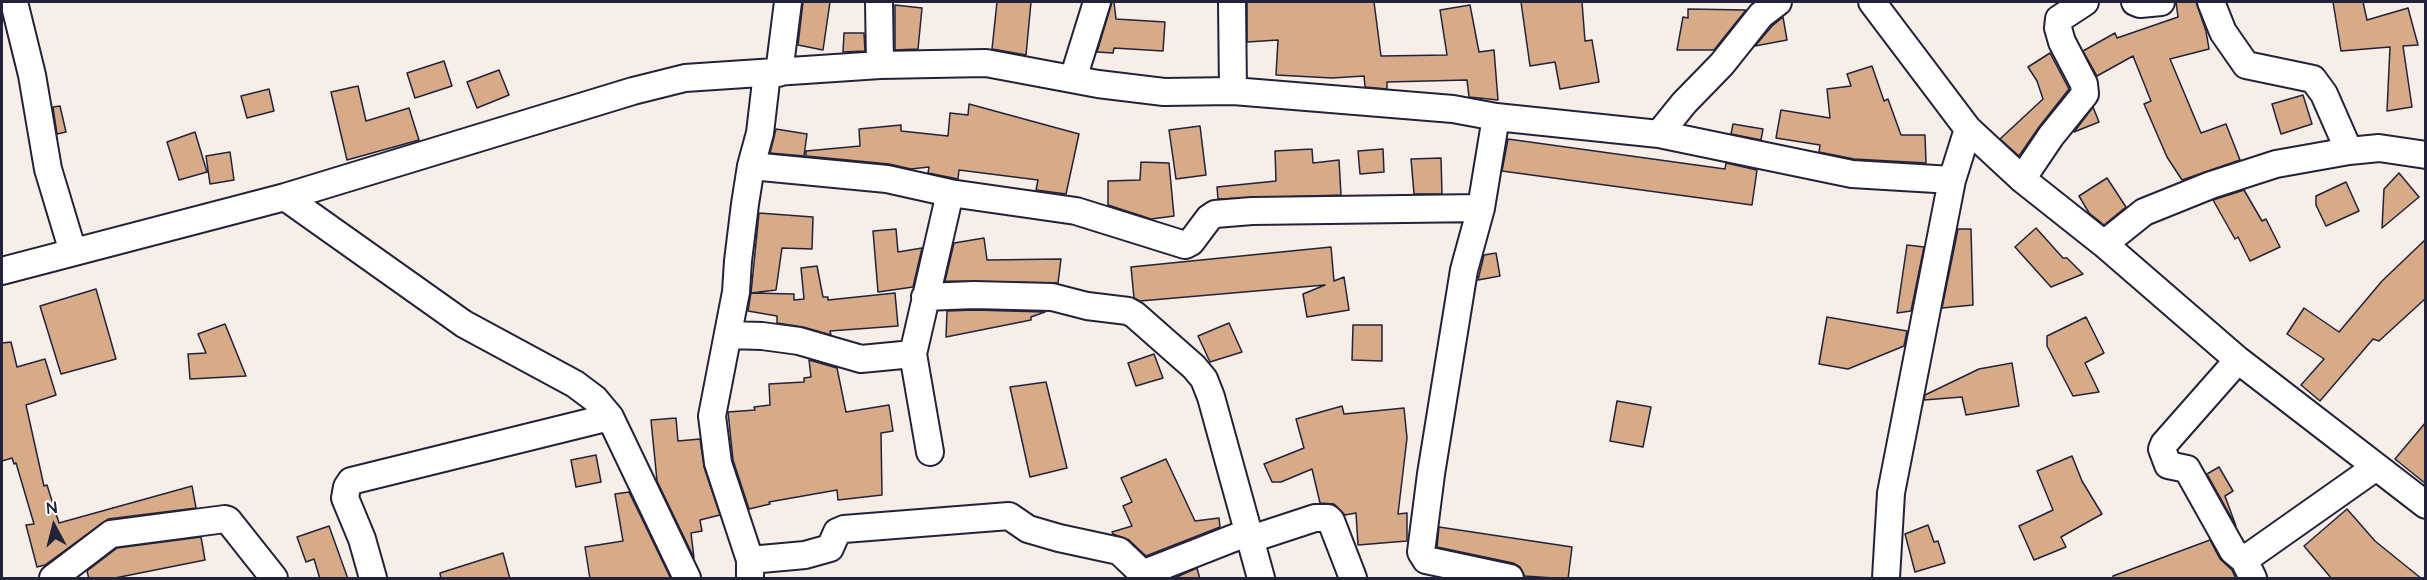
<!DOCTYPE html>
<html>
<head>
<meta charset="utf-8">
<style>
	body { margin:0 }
	#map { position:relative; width:2427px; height:580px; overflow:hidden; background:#f7eee7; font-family:"Architects Daughter",sans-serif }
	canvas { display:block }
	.frame { position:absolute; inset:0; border:3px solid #22223b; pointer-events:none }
	.north { position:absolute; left:24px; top:496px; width:60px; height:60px; -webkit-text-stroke:4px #fff; paint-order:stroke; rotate:353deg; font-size:16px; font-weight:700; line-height:24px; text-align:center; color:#22223b }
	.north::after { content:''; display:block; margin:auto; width:21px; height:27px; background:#22223b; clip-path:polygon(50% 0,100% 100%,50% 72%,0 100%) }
</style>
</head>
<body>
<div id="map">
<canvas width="2427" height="580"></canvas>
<div class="frame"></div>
<div class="north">N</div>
</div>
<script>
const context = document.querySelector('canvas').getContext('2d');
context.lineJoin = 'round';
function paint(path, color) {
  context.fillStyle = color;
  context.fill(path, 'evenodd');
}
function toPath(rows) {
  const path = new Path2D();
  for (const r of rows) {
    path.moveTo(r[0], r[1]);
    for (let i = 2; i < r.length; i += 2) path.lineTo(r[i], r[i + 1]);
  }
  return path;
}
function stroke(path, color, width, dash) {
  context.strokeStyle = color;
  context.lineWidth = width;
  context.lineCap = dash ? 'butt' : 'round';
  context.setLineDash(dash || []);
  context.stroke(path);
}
const building = toPath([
	[803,2,830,2,823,50,798,45,803,2],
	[997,2,1031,2,1026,55,992,49,997,2],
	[1112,2,1114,2,1116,19,1165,22,1163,51,1114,48,1113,53,1097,52,1112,2],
	[1247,2,1374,2,1381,56,1447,55,1440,10,1470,5,1479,52,1494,50,1498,100,1469,97,1467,80,1387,82,1387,89,1365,87,1364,76,1332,78,1276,75,1278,40,1247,42,1247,2],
	[1521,2,1582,2,1585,41,1592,40,1599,82,1560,89,1555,62,1530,66,1521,2],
	[2176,2,2196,2,2206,31,2209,49,2170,59,2201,133,2226,124,2240,160,2182,180,2167,157,2144,104,2151,101,2133,56,2097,76,2083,51,2115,33,2117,38,2178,17,2176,2],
	[2333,2,2363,2,2367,20,2408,8,2418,45,2403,46,2412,107,2387,111,2390,47,2341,51,2333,2],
	[895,5,922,8,918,49,895,50,895,5],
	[1688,9,1746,10,1714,50,1677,50,1683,17,1688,18,1688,9],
	[1783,17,1787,40,1755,46,1772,26,1783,17],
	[844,33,864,33,865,51,843,52,844,33],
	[2050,53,2069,89,2039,127,2019,156,2000,139,2043,99,2037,81,2028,67,2050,53],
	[444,61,452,86,415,98,407,73,444,61],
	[1872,66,1884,101,1888,99,1901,135,1925,135,1926,163,1854,159,1819,152,1820,145,1776,138,1781,110,1830,118,1827,89,1851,86,1847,74,1872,66],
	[499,70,509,95,477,108,467,82,499,70],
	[358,86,366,121,409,108,419,140,347,160,331,92,358,86],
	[269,89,274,111,247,118,241,96,269,89],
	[2303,95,2312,124,2281,134,2272,104,2303,95],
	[969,104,1079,134,1066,194,1036,190,1038,180,959,170,958,179,928,173,929,167,911,169,889,164,806,156,806,151,860,146,859,129,901,125,901,131,948,136,950,113,968,115,969,104],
	[60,106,66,132,57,134,53,107,60,106],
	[2093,107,2099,122,2074,132,2093,107],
	[1733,124,1763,129,1761,140,1731,134,1733,124],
	[1200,126,1206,175,1176,179,1169,130,1200,126],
	[776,129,807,134,804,156,770,153,776,129],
	[195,132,207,172,179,180,167,142,195,132],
	[1508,139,1725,169,1726,163,1757,170,1752,205,1502,171,1508,139],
	[1312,149,1313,163,1339,160,1341,195,1218,199,1217,187,1276,181,1275,151,1312,149],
	[1383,149,1384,172,1360,174,1358,151,1383,149],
	[230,152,234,180,210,184,206,156,230,152],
	[1441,158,1442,194,1414,194,1411,159,1441,158],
	[1141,162,1169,163,1174,216,1151,219,1108,205,1108,181,1140,180,1141,162],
	[2399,173,2419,197,2382,228,2384,189,2399,173],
	[2107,178,2126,207,2104,225,2089,213,2079,196,2107,178],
	[2346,182,2359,211,2326,226,2316,205,2316,196,2346,182],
	[2244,190,2262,221,2266,219,2280,247,2250,261,2238,237,2235,239,2213,200,2244,190],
	[759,213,813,217,812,249,782,248,776,290,751,293,759,213],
	[2036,228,2063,258,2067,258,2083,274,2051,287,2015,247,2036,228],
	[896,229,898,252,922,248,913,287,878,292,873,231,896,229],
	[1958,229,1971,229,1973,305,1942,308,1958,229],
	[984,238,987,260,1061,259,1058,283,945,281,954,243,984,238],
	[2426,239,2426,298,2379,341,2373,339,2320,401,2301,385,2324,359,2287,334,2304,308,2339,332,2382,281,2426,239],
	[1907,245,1924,247,1911,311,1897,313,1907,245],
	[1331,247,1334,281,1344,277,1349,310,1307,317,1303,294,1325,285,1140,301,1134,298,1131,267,1331,247],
	[1496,253,1500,276,1478,280,1484,255,1496,253],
	[817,266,823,297,828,297,828,300,895,293,898,326,830,331,831,335,803,327,777,323,777,316,748,311,751,293,794,294,794,300,804,299,801,268,817,266],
	[96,289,116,359,61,374,40,306,96,289],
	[974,310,1045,312,1031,317,1031,320,946,337,947,311,974,310],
	[1827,317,1907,331,1904,346,1848,369,1819,364,1827,317],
	[2086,317,2104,353,2085,363,2099,392,2073,396,2047,346,2047,336,2086,317],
	[1229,323,1242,352,1210,362,1198,336,1229,323],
	[225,324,246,376,190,379,188,354,206,353,198,334,225,324],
	[1353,325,1382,325,1382,361,1352,360,1353,325],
	[11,342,17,367,45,359,56,395,26,405,44,486,47,485,59,523,192,486,196,508,108,519,45,565,37,567,26,525,34,524,16,463,14,464,12,458,2,461,2,343,11,342],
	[1154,354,1163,378,1136,386,1128,363,1154,354],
	[809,360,837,368,846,412,889,405,893,431,881,433,882,495,838,500,837,490,769,502,770,504,749,509,733,460,728,412,755,410,754,407,770,405,769,384,804,382,804,378,811,377,809,360],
	[2012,363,2019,406,1966,415,1962,397,1924,400,1925,395,1979,369,2012,363],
	[1046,382,1067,468,1030,477,1010,387,1046,382],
	[1617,401,1651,407,1643,447,1610,441,1617,401],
	[1342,406,1344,414,1404,408,1407,438,1398,514,1407,513,1407,541,1358,545,1356,513,1345,515,1334,504,1320,503,1312,469,1281,482,1272,482,1264,464,1304,448,1296,419,1342,406],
	[676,418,678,441,700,439,704,467,720,515,700,520,702,531,691,533,694,558,657,481,651,420,676,418],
	[2426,422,2426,484,2395,459,2426,422],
	[596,455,601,482,576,487,571,460,596,455],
	[2072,456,2082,481,2102,514,2061,537,2066,547,2034,560,2019,526,2053,510,2037,471,2072,456],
	[1166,459,1195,521,1219,518,1220,527,1146,556,1129,540,1113,534,1112,532,1132,526,1123,506,1132,502,1121,478,1166,459],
	[2219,467,2233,491,2225,496,2236,526,2207,474,2219,467],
	[629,492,671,579,590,579,585,547,623,541,615,494,629,492],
	[2347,509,2375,541,2422,579,2332,579,2304,546,2347,509],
	[1928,525,1934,542,1938,541,1945,563,1915,572,1905,534,1928,525],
	[329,526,348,579,320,579,314,559,306,562,297,537,329,526],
	[1439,527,1572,547,1568,579,1524,576,1520,567,1513,563,1437,547,1439,527],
	[201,537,205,560,110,579,89,579,87,571,117,548,201,537],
	[2210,540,2220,559,2232,570,2236,579,2113,579,2113,576,2210,540],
	[503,553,510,579,441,579,440,573,503,553],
	[1197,568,1200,579,1172,579,1197,568]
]);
paint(building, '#d7aa88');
stroke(building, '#22223b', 1.5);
const minor = toPath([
	[14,2,32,75,48,169,73,252],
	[879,2,880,65],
	[1232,2,1233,91],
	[1872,2,1968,129,2022,179,2104,244,2238,360,2426,505],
	[2135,2,2140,4,2161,2],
	[2211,2,2223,32,2246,65,2313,79,2324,94,2349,151],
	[779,73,788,2],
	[1073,79,1097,2],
	[1496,117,1481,208,1464,270,1431,474,1421,552,1426,560,1510,578],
	[1659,134,1684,103,1722,64,1761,15,1778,2],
	[751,166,887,179,950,193,1076,211,1185,245,1191,242,1209,218,1215,214,1252,211,1481,208],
	[2022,179,2051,136,2085,94,2084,84,2062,42,2058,28,2059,19,2085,2],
	[285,197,464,324,575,384,595,399,610,417,687,578],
	[2104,244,2144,212,2211,185,2276,164,2349,151,2379,148,2426,155],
	[2,271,285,197,633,91,685,78,880,65,986,63,1098,84,1164,92,1233,91,1453,109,1496,117,1659,134,1852,174,1952,180],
	[925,297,974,295,1052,297,1087,306,1128,311,1135,315,1194,367,1204,379,1211,397,1261,578],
	[728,335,762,336,799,341,861,359,913,354],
	[2238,360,2164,444,2162,449,2168,465,2187,469,2233,551,2244,560,2253,578],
	[930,452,913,354,950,193],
	[1251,539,1315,518,1328,518,1331,521,1353,578],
	[750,560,805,555,830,548,837,532,844,529,1009,516,1028,529,1059,538,1119,551,1141,572,1147,572,1249,532],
	[2244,560,2376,467],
	[53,578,111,534,225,519,228,520,274,578],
	[373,578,362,539,345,498,347,487,351,481,610,417],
	[750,578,750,560,718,463,712,416,736,292,738,261,745,204,751,166,760,133,767,73],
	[1886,578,1891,493,1952,180,1968,129]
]);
stroke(minor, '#22223b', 30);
stroke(minor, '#fff', 26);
</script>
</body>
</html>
